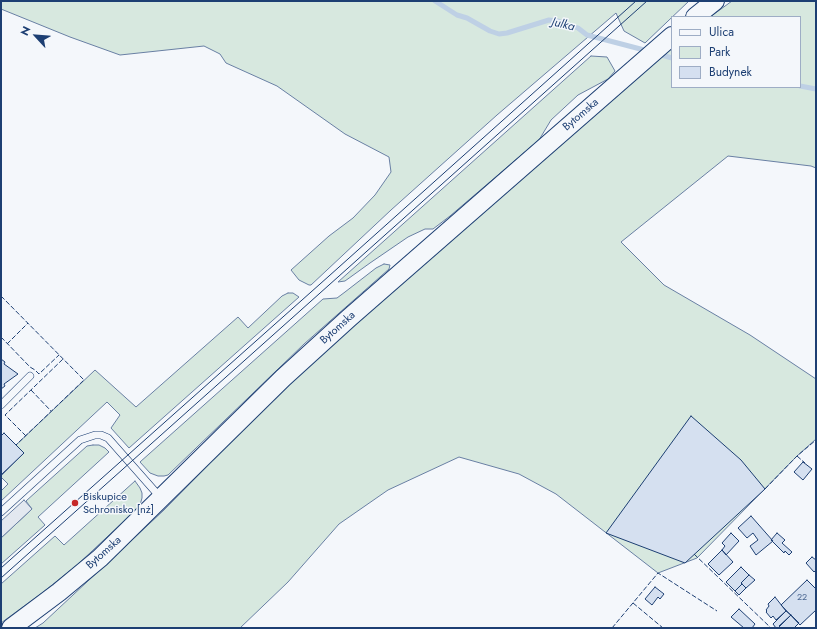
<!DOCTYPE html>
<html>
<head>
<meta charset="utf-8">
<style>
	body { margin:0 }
	#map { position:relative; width:817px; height:629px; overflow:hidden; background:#f4f7fb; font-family:Jost,sans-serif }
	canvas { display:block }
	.frame { position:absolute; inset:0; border:2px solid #1d3f73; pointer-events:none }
	.legend { position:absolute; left:671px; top:16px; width:130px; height:72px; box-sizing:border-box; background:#f4f7fb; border:1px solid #9eadc5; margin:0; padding:5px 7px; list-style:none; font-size:12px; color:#1d3f73 }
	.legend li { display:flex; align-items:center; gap:8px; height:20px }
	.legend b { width:20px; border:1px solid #9eadc5 }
	.north { position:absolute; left:16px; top:16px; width:40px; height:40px; -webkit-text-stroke:3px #f4f7fb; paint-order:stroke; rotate:296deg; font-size:11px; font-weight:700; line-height:16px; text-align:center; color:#1d3f73 }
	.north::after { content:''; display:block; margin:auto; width:14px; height:18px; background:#1d3f73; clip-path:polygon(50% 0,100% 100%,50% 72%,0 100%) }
</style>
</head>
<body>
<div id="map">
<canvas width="817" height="629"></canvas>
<div class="frame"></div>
<ul class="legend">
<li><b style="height:5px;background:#f4f7fb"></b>Ulica</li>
<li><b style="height:11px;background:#d7e8df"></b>Park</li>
<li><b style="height:11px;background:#d5e0f0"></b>Budynek</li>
</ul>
<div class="north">N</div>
</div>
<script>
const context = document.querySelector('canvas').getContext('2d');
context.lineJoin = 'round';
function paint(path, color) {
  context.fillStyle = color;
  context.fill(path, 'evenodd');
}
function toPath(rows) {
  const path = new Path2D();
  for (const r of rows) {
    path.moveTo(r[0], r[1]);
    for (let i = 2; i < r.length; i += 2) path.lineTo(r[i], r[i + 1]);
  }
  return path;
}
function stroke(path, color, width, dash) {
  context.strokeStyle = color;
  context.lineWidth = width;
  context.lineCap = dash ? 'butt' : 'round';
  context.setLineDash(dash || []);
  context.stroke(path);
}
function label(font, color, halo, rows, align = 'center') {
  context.font = font + ' Jost,sans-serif';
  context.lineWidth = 3;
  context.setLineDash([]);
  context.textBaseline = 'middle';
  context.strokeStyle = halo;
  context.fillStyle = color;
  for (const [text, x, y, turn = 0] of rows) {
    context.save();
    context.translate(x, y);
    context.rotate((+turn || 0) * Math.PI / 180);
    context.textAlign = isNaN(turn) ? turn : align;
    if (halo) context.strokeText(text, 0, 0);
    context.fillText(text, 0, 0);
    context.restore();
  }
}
const green = toPath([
	[1,1,689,1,645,43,624,31,616,13,497,115,391,210,311,285,309,285,299,280,291,270,329,236,353,218,375,195,391,172,389,157,345,134,277,86,226,63,220,54,204,46,120,55,70,37,1,9,1,1],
	[732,1,816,1,816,168,811,166,728,156,621,242,664,285,750,335,816,379,816,439,797,456,697,558,658,573,556,494,519,474,459,457,388,490,339,524,288,582,240,628,35,628,43,623,164,510,300,371,672,48,672,87,800,87,800,17,710,17,732,1],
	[591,56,607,57,615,71,608,79,578,95,551,120,539,140,450,216,433,229,425,229,408,237,370,263,345,281,338,282,591,56],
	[384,264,390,265,389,269,304,344,168,475,164,476,158,476,150,473,140,462,323,299,337,298,345,292,376,268,384,264],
	[288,293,293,293,299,297,129,448,111,428,120,415,107,402,1,501,1,491,8,484,1,477,1,476,24,453,16,445,95,370,136,407,238,317,248,328,282,296,288,293],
	[93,445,99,445,105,448,109,452,38,517,45,525,1,564,1,538,32,509,26,501,87,446,93,445],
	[135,481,140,488,142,493,142,498,140,505,137,509,76,566,42,593,1,623,1,584,55,536,64,545,135,481]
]);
paint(green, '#d7e8df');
stroke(green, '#687fa3', 1);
const parking = toPath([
	[24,500,32,509,1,538,1,521,24,500]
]);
paint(parking, '#e3e8f0');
stroke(parking, '#687fa3', 1);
stroke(toPath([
	[435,1,457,15,467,18,490,31,499,34,507,33,549,20,558,21,578,28,587,35,648,51],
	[658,54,672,58],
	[800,86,816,89]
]), '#bed0e5', 5);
const building = toPath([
	[1,359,5,362,4,364,18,374,4,384,5,386,1,389,1,359],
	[691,416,741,460,765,489,685,563,606,533,691,416],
	[4,433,24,453,1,475,1,436,4,433],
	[803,462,812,469,803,480,794,472,803,462],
	[751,516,773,541,756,555,750,546,758,540,753,533,747,538,738,528,751,516],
	[731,533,739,541,726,555,722,550,725,546,722,543,731,533],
	[777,533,785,540,782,543,792,552,789,555,785,551,784,553,771,540,777,533],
	[722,550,733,562,719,575,708,564,722,550],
	[812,557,816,560,816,570,814,572,806,563,812,557],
	[741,567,749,575,741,583,742,584,735,591,726,582,741,567],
	[749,575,755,580,746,588,741,583,749,575],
	[807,580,816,589,816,610,800,625,781,605,807,580],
	[742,584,746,588,739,595,735,591,742,584],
	[655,587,664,594,660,599,658,597,652,605,645,599,655,587],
	[775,597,786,611,776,620,773,616,771,618,766,612,767,611,766,610,769,606,768,604,775,597],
	[739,609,755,624,752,628,744,628,731,617,739,609],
	[786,611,791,615,778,628,776,628,773,624,786,611],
	[791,615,799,623,794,628,781,628,779,626,791,615]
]);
paint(building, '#d5e0f0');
stroke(building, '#1d3f73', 1);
const service = toPath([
	[1,405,30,376],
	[1,512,80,440,95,435,101,435,108,438,160,497]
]);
const tertiary = toPath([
	[695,17,715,1],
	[11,628,59,592,100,558,283,378,349,318,672,36]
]);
stroke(service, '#1d3f73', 8);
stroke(tertiary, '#1d3f73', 20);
stroke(service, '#f4f7fb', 7);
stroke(tertiary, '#f4f7fb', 18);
stroke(toPath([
	[1,568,329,276,636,1],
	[1,578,647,1]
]), '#1d3f73', 1);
stroke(toPath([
	[1,296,84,380,16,445],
	[1,337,30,367,35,370,39,374,59,355],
	[7,344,28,323],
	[31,390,51,411],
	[26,436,5,415,63,359],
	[797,456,805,463],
	[765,489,797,456,816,440],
	[694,554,771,628],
	[633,603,663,628],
	[612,628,658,573,717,611]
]), '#1d3f73', 1, [5, 2]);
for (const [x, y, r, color] of [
	[75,503,4,"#c62828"]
]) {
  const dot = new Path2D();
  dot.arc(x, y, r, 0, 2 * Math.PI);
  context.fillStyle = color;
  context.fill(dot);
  stroke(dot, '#f4f7fb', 1.5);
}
label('9px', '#4b6792', null, [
	["22",802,598]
]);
label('11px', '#1d3f73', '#f4f7fb', [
	["Bytomska",581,115,-41],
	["Bytomska",338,328,-42],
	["Bytomska",104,553,-42]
]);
label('11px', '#1d3f73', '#f4f7fb', [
	["Biskupice",83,497],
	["Schronisko [nż]",83,510]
], 'left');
label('italic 12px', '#1d3f73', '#f4f7fb', [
	["Julka",563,25,14]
]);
</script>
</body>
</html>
